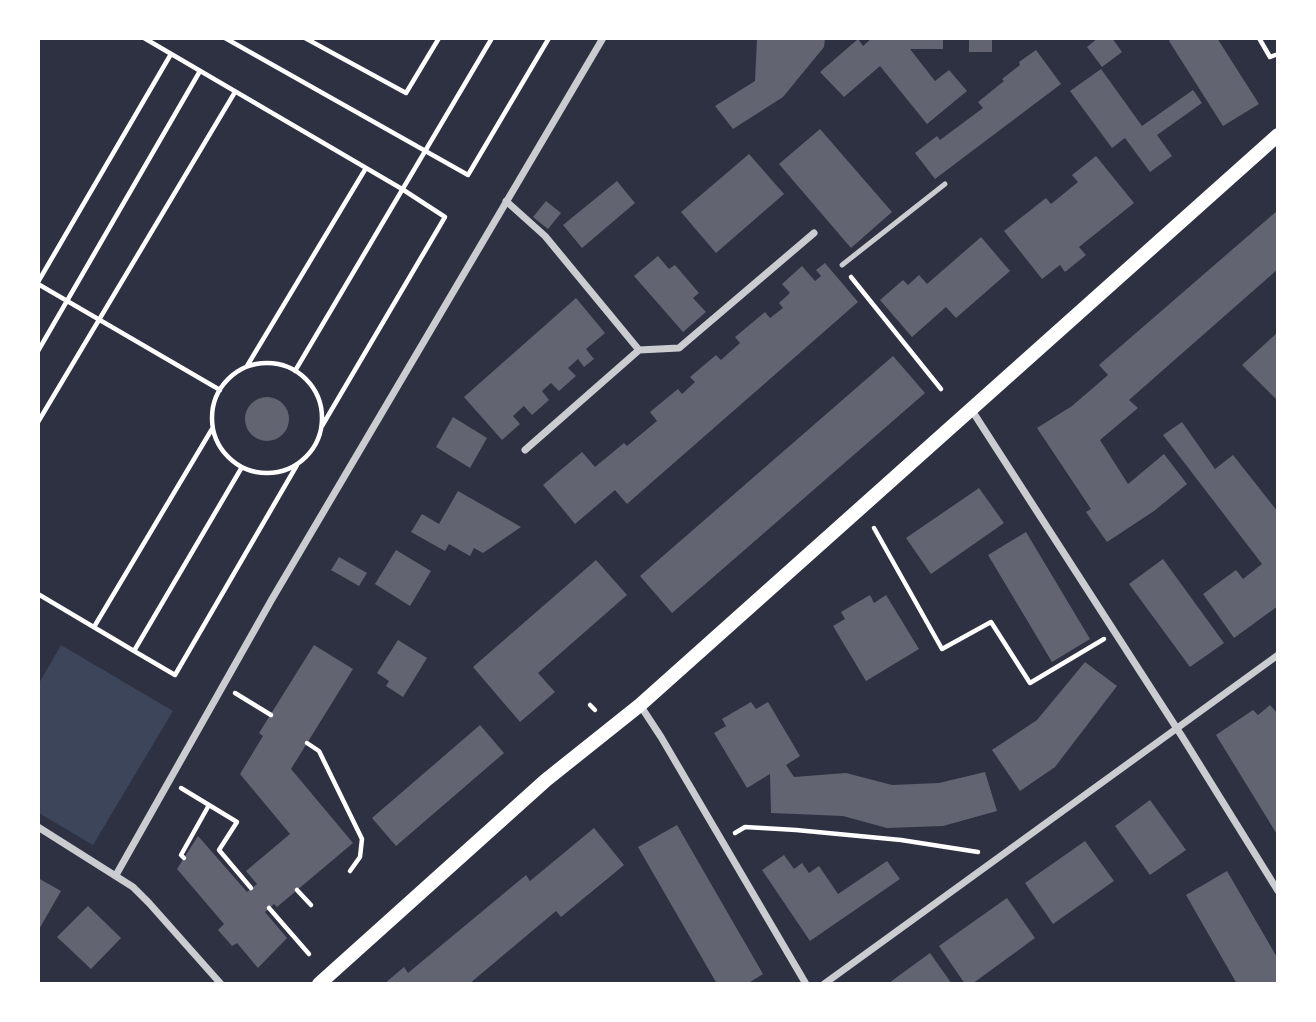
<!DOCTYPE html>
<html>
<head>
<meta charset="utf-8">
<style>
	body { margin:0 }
	#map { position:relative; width:1316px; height:1022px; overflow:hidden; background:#2d3142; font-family:"Open Sans",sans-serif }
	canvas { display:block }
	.frame { position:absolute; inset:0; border:40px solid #fff; pointer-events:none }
</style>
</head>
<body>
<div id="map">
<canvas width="1316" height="1022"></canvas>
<div class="frame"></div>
</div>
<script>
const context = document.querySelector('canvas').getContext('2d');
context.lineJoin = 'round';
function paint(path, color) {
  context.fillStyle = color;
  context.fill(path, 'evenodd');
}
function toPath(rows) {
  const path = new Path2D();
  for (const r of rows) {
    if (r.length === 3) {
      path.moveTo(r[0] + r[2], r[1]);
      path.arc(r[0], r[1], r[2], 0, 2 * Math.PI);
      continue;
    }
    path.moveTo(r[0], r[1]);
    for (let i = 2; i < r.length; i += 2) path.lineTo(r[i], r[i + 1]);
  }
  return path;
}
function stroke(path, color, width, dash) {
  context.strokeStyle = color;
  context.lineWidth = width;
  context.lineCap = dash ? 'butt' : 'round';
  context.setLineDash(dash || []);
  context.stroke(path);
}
paint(toPath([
	[61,645,173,711,93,845,39,813,39,683]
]), '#3c4559');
paint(toPath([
	[757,38,825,38,824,47,783,97,733,129,715,106,755,81],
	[872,38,943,38,943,49,910,49,935,81,949,70,967,91,927,124,880,66,844,97,820,72,858,39,863,46],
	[969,38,992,38,992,52,969,52],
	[1098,38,1112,38,1122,52,1102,67,1087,47],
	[1172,38,1217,38,1259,104,1223,126,1169,41],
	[1036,50,1061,84,935,179,915,153,937,136,940,140,983,108,978,102,1004,81,1002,79,1020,65,1019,62],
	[1101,69,1142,126,1193,90,1202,103,1157,135,1172,156,1150,172,1125,138,1112,148,1070,91],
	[820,129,892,212,851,248,779,164],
	[749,154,784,194,716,253,681,212],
	[1096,156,1134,203,1079,247,1086,255,1065,272,1060,265,1042,279,1004,231,1046,198,1051,204,1078,182,1072,175],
	[617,181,635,203,582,248,563,225],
	[546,201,561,213,548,229,533,217],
	[1278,210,1278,269,1129,400,1138,408,1100,440,1128,484,1164,454,1187,484,1154,511,1107,542,1086,512,1091,509,1037,428,1072,406,1108,375,1099,365],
	[981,237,1010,271,956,318,946,307,912,337,880,300,903,280,908,285,919,275,927,284],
	[658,256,669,269,675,265,699,293,693,298,706,312,683,332,634,276],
	[825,263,858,302,627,504,615,490,575,524,543,485,582,452,595,467,624,443,627,446,657,421,650,412,678,389,682,394,695,382,690,377,716,355,721,360,740,343,735,337,765,312,770,318,783,308,779,303,790,293,782,284,802,266,815,281,821,276,816,270],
	[576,298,605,333,586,349,594,359,584,367,578,359,568,368,576,376,559,391,551,383,542,391,549,400,532,415,524,406,513,416,520,424,502,440,464,397],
	[1278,332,1278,401,1242,365],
	[893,356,925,393,672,613,640,576],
	[267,419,22],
	[453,417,487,438,470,468,436,447],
	[1182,422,1215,469,1233,455,1278,512,1278,606,1234,638,1203,594,1236,570,1243,579,1262,564,1163,435],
	[979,488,1004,523,931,574,906,538],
	[458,491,521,527,483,553,474,548,470,556,449,544,445,551,411,532,422,514,439,524],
	[1026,532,1090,639,1052,662,988,555],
	[396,550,431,571,410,606,375,584],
	[339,557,367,573,359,586,331,570],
	[1163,559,1224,643,1190,667,1129,584],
	[596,560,627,595,538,673,555,692,520,722,473,667],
	[870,595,874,603,886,595,919,649,866,681,833,626,845,619,841,612],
	[398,640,427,658,403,697,386,686,389,681,377,673],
	[314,645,353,669,291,769,353,843,277,907,274,904,265,912,287,938,258,968,237,943,232,946,218,930,224,924,177,869,198,836,247,892,257,884,246,871,290,834,240,774,263,736,259,733],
	[1085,662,1117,686,1055,767,1020,791,992,750,1037,720],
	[751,702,756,709,768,702,800,756,786,765,794,777,846,773,892,785,939,783,985,772,997,811,943,826,887,828,843,816,771,813,770,774,747,788,714,733,726,726,722,719],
	[1270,705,1278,714,1278,836,1216,735,1253,710,1258,715],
	[480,725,504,753,396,846,372,818],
	[1150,800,1186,850,1150,875,1115,826],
	[677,825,763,974,747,984,717,984,638,847],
	[594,828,624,865,561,917,556,911,469,984,384,984,404,967,408,973,526,875,530,881],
	[1085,841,1114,881,1053,924,1025,883],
	[784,855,794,869,802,863,809,873,819,866,838,894,887,861,900,879,810,941,762,870],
	[1227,871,1278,959,1278,984,1237,984,1186,895],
	[38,878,61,891,38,931],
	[1007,898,1035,938,972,984,965,984,939,946],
	[88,906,121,938,91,969,57,937],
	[930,953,952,984,888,984,897,977]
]), '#626471');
stroke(toPath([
	[144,38,402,189,445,217,322,426],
	[225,38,468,175,549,38],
	[305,38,406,93,439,38],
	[1259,38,1270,57,1278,54],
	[851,277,941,389],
	[38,282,171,54],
	[38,284,220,390],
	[38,351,200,71],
	[267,418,55],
	[247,366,366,168],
	[295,371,492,38],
	[38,422,235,92],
	[874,528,942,649,991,622,1030,683,1104,639],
	[38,594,134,651,242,467],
	[94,627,212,429],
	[134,651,175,675,297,465],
	[235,693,271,715],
	[590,705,595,710],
	[307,743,319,751,362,839,360,857,350,871],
	[181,788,237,822,219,850,251,888],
	[735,833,745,827,796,830,901,840,978,852],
	[184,858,181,855,209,805],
	[297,890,311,905],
	[269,908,309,954]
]), '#fff', 4.5);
stroke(toPath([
	[842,265,945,184]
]), '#caccd0', 5);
stroke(toPath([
	[506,201,545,236,639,350],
	[971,409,1183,738,1278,891],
	[525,450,639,350,679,348,814,233],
	[640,705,661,737,806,984],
	[38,827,133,887,149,903,221,984],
	[116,875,272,599,603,38],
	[824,984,1278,655]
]), '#caccd0', 7);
stroke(toPath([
	[319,984,546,780,640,705,1278,135]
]), '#fff', 14);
</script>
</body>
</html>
